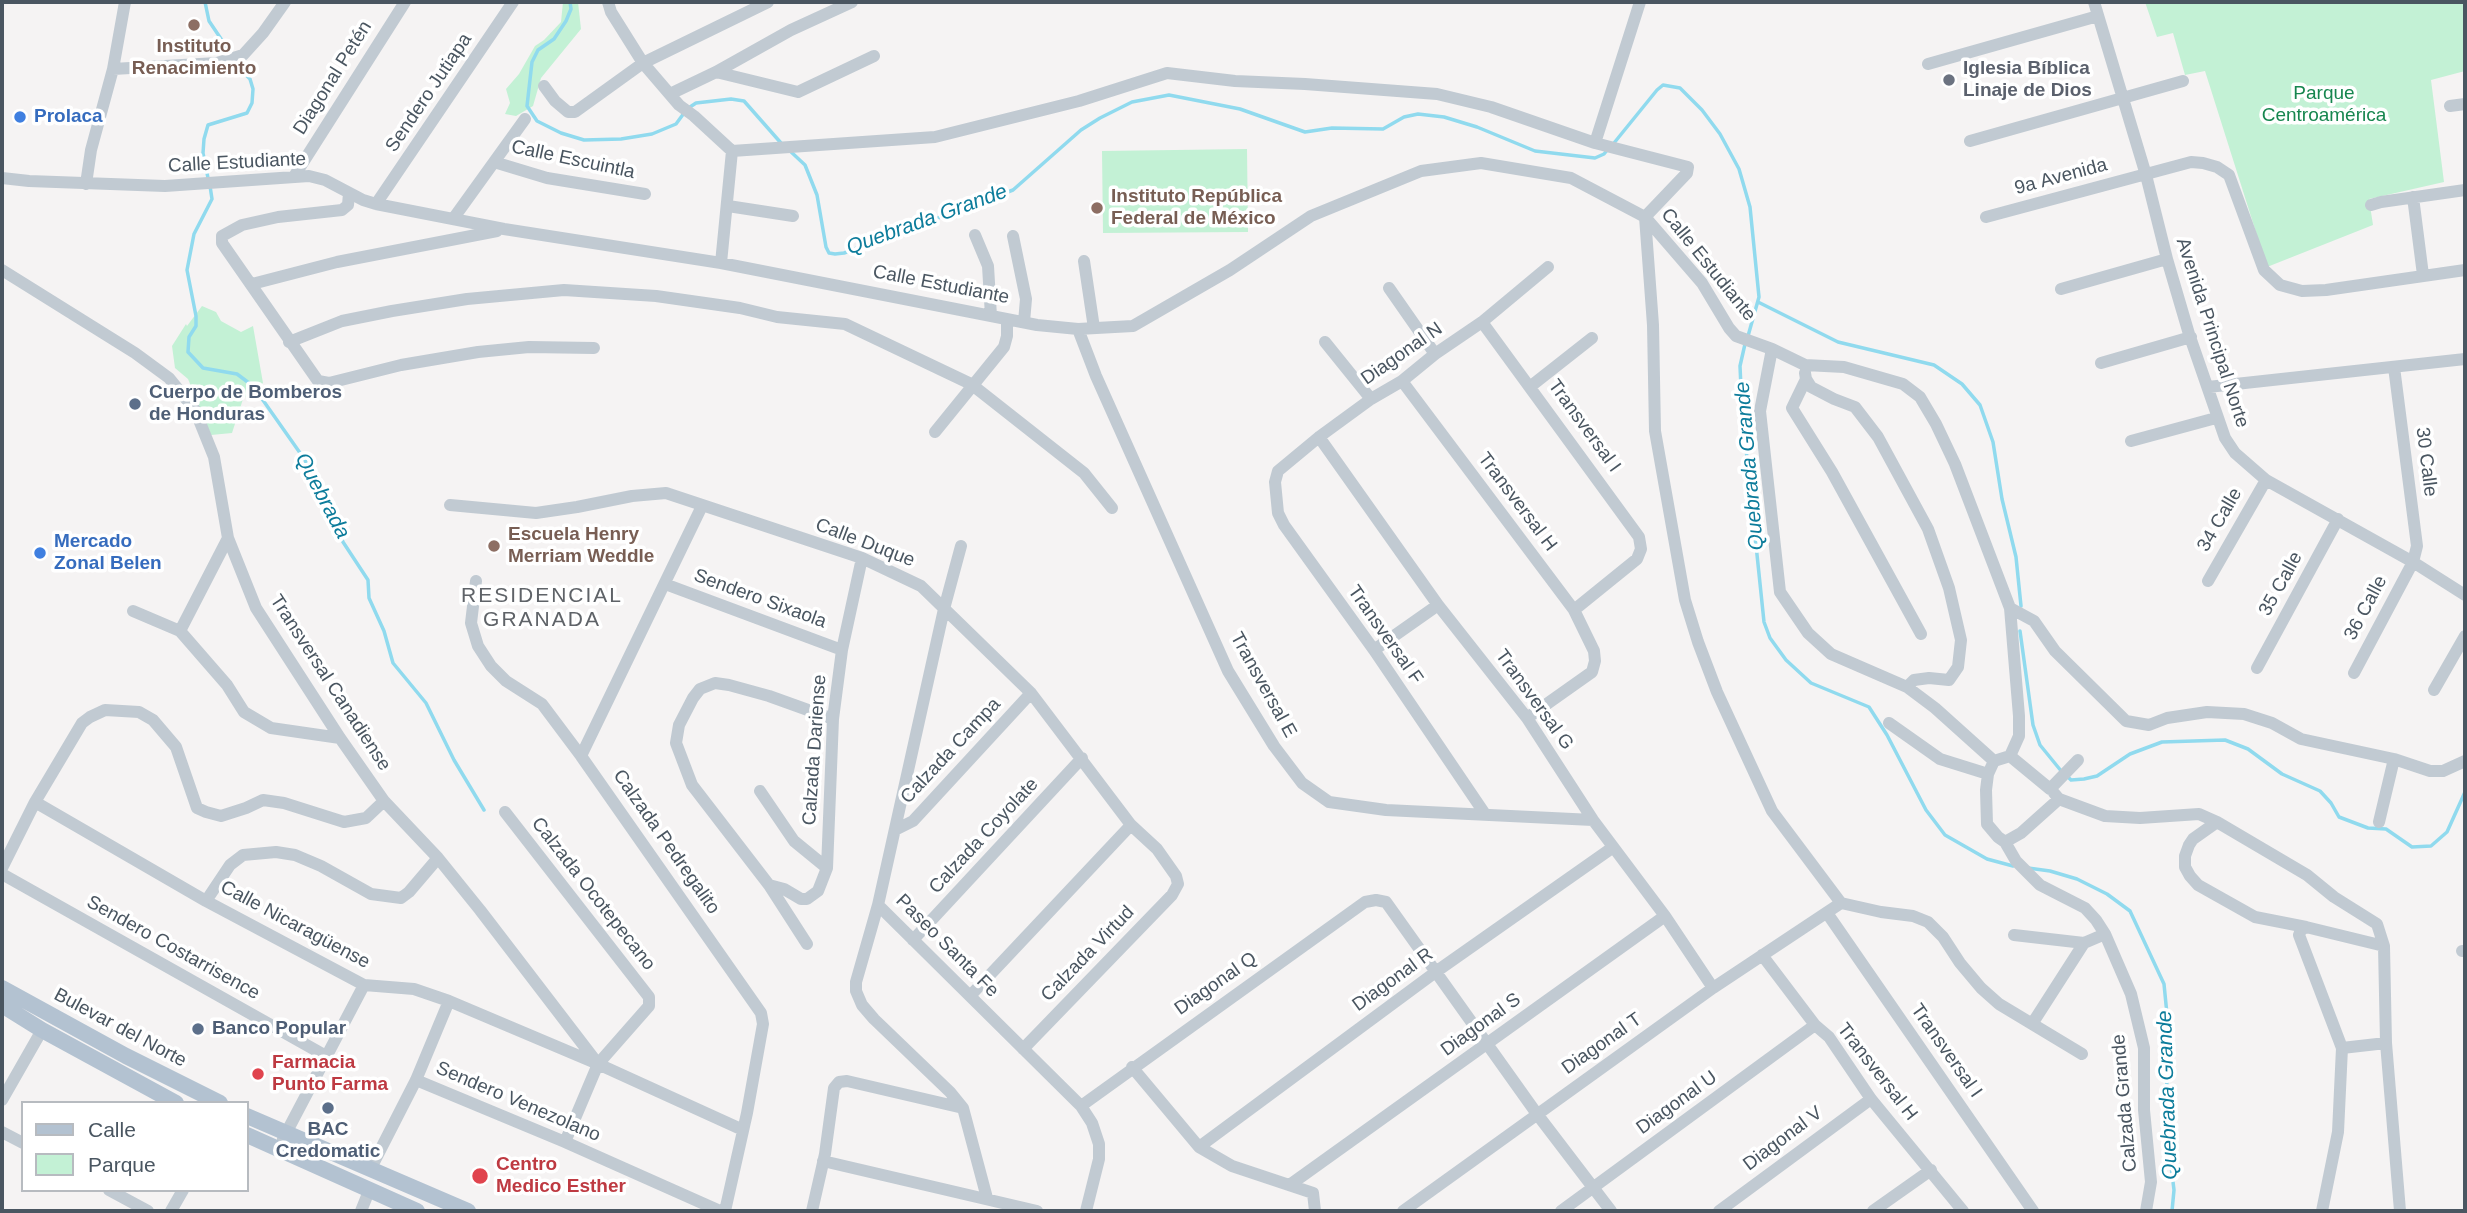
<!DOCTYPE html>
<html>
<head>
<meta charset="utf-8">
<style>
	body { margin:0 }
	#map { position:relative; width:2467px; height:1213px; overflow:hidden; background:#f5f3f3; font-family:Helvetica,sans-serif }
	canvas { display:block }
	.frame { position:absolute; inset:0; border:4px solid #4a5661; pointer-events:none }
	.legend { position:absolute; left:21px; top:1101px; width:228px; height:91px; box-sizing:border-box; background:#fff; border:2px solid #b7bbc0; margin:0; padding:9px 12px; list-style:none; font-size:21px; color:#4a5661 }
	.legend li { display:flex; align-items:center; gap:14px; height:35px }
	.legend b { width:35px; border:2px solid #b7bbc0 }
</style>
</head>
<body>
<div id="map">
<canvas width="2467" height="1213"></canvas>
<div class="frame"></div>
<ul class="legend">
<li><b style="height:9px;background:#b3c2d1"></b>Calle</li>
<li><b style="height:19px;background:#c3f1d5"></b>Parque</li>
</ul>
</div>
<script>
const context = document.querySelector('canvas').getContext('2d');
context.lineJoin = 'round';
function paint(path, color) {
  context.fillStyle = color;
  context.fill(path, 'evenodd');
}
function toPath(rows) {
  const path = new Path2D();
  for (const r of rows) {
    path.moveTo(r[0], r[1]);
    for (let i = 2; i < r.length; i += 2) path.lineTo(r[i], r[i + 1]);
  }
  return path;
}
function stroke(path, color, width, dash) {
  context.strokeStyle = color;
  context.lineWidth = width;
  context.lineCap = dash ? 'butt' : 'round';
  context.setLineDash(dash || []);
  context.stroke(path);
}
function label(font, color, halo, rows, align = 'center') {
  context.font = font + ' Helvetica,sans-serif';
  context.lineWidth = 7;
  context.setLineDash([]);
  context.textBaseline = 'middle';
  context.strokeStyle = halo;
  context.fillStyle = color;
  for (const [text, x, y, turn = 0] of rows) {
    context.save();
    context.translate(x, y);
    context.rotate((+turn || 0) * Math.PI / 180);
    context.textAlign = isNaN(turn) ? turn : align;
    if (halo) context.strokeText(text, 0, 0);
    context.fillText(text, 0, 0);
    context.restore();
  }
}
paint(toPath([
	[563,2,578,2,581,29,541,78,533,106,516,116,505,114,510,103,506,89,519,74,535,46,544,40,561,22],
	[2145,2,2465,2,2465,71,2431,80,2444,182,2369,199,2373,225,2267,267,2205,71,2185,75,2173,33,2157,37],
	[1247,149,1248,232,1103,233,1102,151],
	[202,306,216,312,221,321,241,332,253,326,263,383,243,399,232,433,211,435,188,379,175,368,172,346,186,324,187,326]
]), '#c3f1d5');
stroke(toPath([
	[205,2,209,21,244,73,250,79,253,89,252,103,247,113,208,125,204,139,203,153,208,178],
	[570,2,571,9,566,21,554,39,538,50,532,62,527,106,537,121,561,133,584,140,621,139,652,134,676,124,687,109,696,103,731,99,744,101,781,143],
	[1614,143,1657,90,1663,85,1680,88,1702,110,1720,134,1739,169,1750,207,1759,297,1748,336],
	[789,150,805,165,817,195,826,247,829,253,835,254,844,253,1013,190,1081,130,1100,118,1132,102,1169,95,1240,109,1305,132,1332,128,1383,129,1404,117,1418,114,1444,117,1477,127,1535,151,1595,158,1604,154,1608,149],
	[210,186,212,199,194,234,187,270,196,316,196,326,189,337,188,352,203,368,237,374,253,386,305,460,320,501,337,527,343,542,368,580,369,598,384,631,393,663,426,703,454,760,484,810],
	[1758,302,1838,342,1934,365,1962,384,1980,405,1993,442,2002,499,2016,557,2021,606],
	[1745,344,1740,366,1742,410,1764,622,1770,638,1786,660,1811,683,1869,707,1887,735,1926,810,1945,835,1987,859,2013,866],
	[2020,631,2033,725,2040,745,2062,772],
	[2068,777,2071,780,2084,779,2097,776,2130,754,2162,742,2225,740,2248,749,2282,774,2320,791,2331,803,2339,817,2368,828,2386,829,2412,847,2431,846,2447,832,2465,792],
	[2028,868,2050,871,2077,879,2107,894,2130,911,2164,984,2171,1055,2167,1075,2166,1125,2174,1190,2172,1211]
]), '#90daee', 3.5);
stroke(toPath([
	[608,2,611,12,643,63,679,105,694,116,732,151,935,137,1079,101,1167,73,1235,81,1305,84,1437,94,1491,107,1595,143,1688,167,1687,173,1645,217,1653,325,1655,431,1685,600,1698,642,1717,692,1772,811,1841,903,1713,988,1403,1211],
	[2094,2,2146,175,2167,259,2189,334,2225,438,2235,453,2266,480,2413,562,2465,595],
	[1928,64,2098,16],
	[113,69,217,63,243,55,263,33,285,2],
	[716,72,798,92,874,56],
	[544,86,555,101,568,112,575,112,643,63,768,2],
	[670,94,716,72,791,30,852,2],
	[2450,106,2465,104],
	[1970,141,2183,81],
	[1595,143,1640,2],
	[494,162,547,178,645,194],
	[295,175,405,2],
	[2,178,29,181,165,186,309,176,325,180,363,200,376,204,504,229,721,263,1037,325,1078,329,1133,326,1230,270,1311,216,1421,171,1481,163,1571,178,1645,217,1702,283,1729,328,1736,336,1772,349,1805,365,1844,367,1903,384,1920,397,1936,424,1955,464,2010,608,2034,621,2055,651,2126,721,2149,725,2167,718,2207,712,2244,714,2272,723,2301,739,2394,759,2430,771,2443,771,2465,761],
	[86,184,91,150,113,69,125,2],
	[349,193,348,205,342,210,278,217,242,225,222,236,222,243,318,381,329,383,401,365,478,352,529,347,594,348],
	[2413,197,2423,275],
	[376,204,513,2],
	[2371,205,2381,202,2465,190],
	[728,206,793,216],
	[1986,217,2191,162,2203,163,2217,167,2229,175,2264,270,2280,285,2302,291,2326,290,2465,270],
	[453,219,525,119],
	[975,235,988,266,991,316],
	[1013,236,1026,299,1024,322],
	[1084,261,1094,328],
	[721,263,732,151],
	[2,270,135,353,169,378,195,410,214,457,228,538,256,608,340,738,384,801,438,858,480,910,598,1064],
	[252,284,337,262,497,231],
	[1389,288,1435,354],
	[2061,289,2167,259],
	[1482,322,1639,537,1641,549,1637,559,1574,610],
	[1078,329,1096,376,1228,671,1274,746,1302,783,1329,802,1386,810,1593,820],
	[289,342,342,321,392,311,467,299,564,290,656,296,740,308,777,317,845,324,971,384,1084,473,1112,508],
	[1325,342,1371,399],
	[1772,349,1760,411,1780,592,1808,633,1831,654,1907,687,1935,708,1994,761],
	[2101,363,2191,337],
	[1805,373,1806,379,1792,408,1832,472,1921,634],
	[1806,379,1811,387,1834,399,1855,407,1878,437,1928,529,1949,588,1961,640,1958,667,1949,680,1929,678,1914,680,1907,687],
	[1402,381,1574,610,1594,651,1595,661,1592,672,1527,718],
	[1531,386,1592,338],
	[2208,387,2465,359],
	[935,432,1004,347,1007,336,1007,319],
	[1319,437,1438,605,1527,718,1593,820,1665,916,1713,988],
	[2131,441,2216,418],
	[450,505,536,513,577,507,632,496,666,493,862,558,921,586,1031,693,1131,825,1157,849,1176,876,1178,884,1172,895,1023,1049],
	[961,546,944,609,878,905,1081,1106,1092,1123,1099,1144,1099,1159,1086,1211],
	[476,581,471,623,478,646,491,666,506,681,542,704,581,756,761,1013,763,1024,747,1113,725,1211],
	[2208,581,2266,480],
	[665,584,842,650],
	[133,611,180,631,227,685,244,712,271,728,340,738],
	[180,631,228,538],
	[1374,650,1438,605],
	[2257,668,2338,519],
	[2354,673,2413,562,2417,546,2394,367],
	[2434,690,2465,636],
	[1889,723,1940,759,1988,774],
	[581,756,702,506],
	[2010,756,2050,789,2078,760],
	[1994,761,1988,774,1986,790,1987,824,1998,837,2005,842,2016,861,2040,885,2085,908,2096,920,2105,934,2131,994,2144,1048,2144,1110,2151,1182,2146,1211],
	[1994,761,2010,756,2019,736,2019,716,2010,608],
	[760,791,794,841,827,868],
	[2059,799,2105,816,2140,818,2199,814,2217,822,2307,875,2334,897,2377,924,2384,946,2386,1043,2400,1211],
	[35,802,206,901,364,985,414,989,449,1001,598,1064,743,1130],
	[505,812,649,997,649,1006,598,1064,565,1142],
	[1485,814,1374,650,1284,525,1278,513,1275,482,1278,471,1319,437,1371,399,1402,381,1435,354,1482,322,1548,267],
	[2217,822,2193,839,2189,845,2185,856,2185,867,2190,876,2198,885,2255,917,2306,927],
	[2379,822,2394,759],
	[895,830,913,821,1031,693],
	[2005,842,2021,833,2059,799,2054,793],
	[2,868,35,802,82,723,90,717,105,710,139,712,153,720,176,747,197,808,206,812,221,816,246,808,263,800,284,803,344,822,366,818,384,801],
	[2,874,326,1056],
	[769,885,784,889,801,899,807,899,818,891,827,868,833,719,842,650,862,558],
	[206,901,230,865,243,855,276,852,295,855,321,866,371,894,401,898,409,892,438,858],
	[1841,903,1881,912,1913,916,1928,922,1943,937,1960,963,1981,988,1999,1004,2082,1054],
	[878,905,856,982,856,991,862,1005,874,1019,950,1092,963,1108],
	[1827,913,2033,1211],
	[2014,935,2084,943],
	[913,940,1082,758],
	[807,944,769,885,692,785,676,743,679,725,693,698,700,689,715,683,729,685,769,696,833,719],
	[2462,951,2465,951],
	[1762,955,1815,1025,1829,1037,1871,1099,1963,1211],
	[970,996,1131,825],
	[2032,1024,2084,943,2105,934],
	[2342,1048,2386,1043],
	[1132,1067,1199,1147,1232,1166,1313,1193,1315,1211],
	[416,1080,565,1142,720,1211],
	[2,1100,42,1030],
	[1081,1106,1365,902,1376,900,1386,902,1537,1114,1611,1211],
	[2,1132,23,1143],
	[283,1139,364,985],
	[1199,1147,1437,971,1612,848],
	[823,1161,1037,1211],
	[370,1170,416,1080,449,1001],
	[1291,1184,1665,916],
	[109,1190,148,1211],
	[171,1211,183,1190],
	[361,1211,369,1191],
	[812,1211,825,1154,834,1088,839,1082,847,1081,963,1108,987,1198],
	[1561,1211,1815,1025],
	[1719,1211,1871,1099],
	[1873,1211,1931,1170],
	[2322,1211,2338,1132,2342,1048,2299,935,2301,930,2306,927,2384,946]
]), '#c1cad2', 12);
stroke(toPath([
	[2,988,126,1056,220,1103],
	[2,1005,42,1030,176,1103],
	[247,1116,468,1211],
	[247,1135,417,1211]
]), '#b3c2d1', 16);
for (const [x, y, r, color] of [
	[194,25,7,"#8d6e63"],
	[1949,80,7,"#6b7280"],
	[20,117,7,"#3f7fe0"],
	[1097,208,7,"#8d6e63"],
	[135,404,7,"#5c6f8a"],
	[494,546,7,"#8d6e63"],
	[40,553,7,"#3f7fe0"],
	[198,1029,7,"#5c6f8a"],
	[258,1074,7,"#e0444e"],
	[328,1108,7,"#5c6f8a"],
	[480,1176,9,"#e0444e"]
]) {
  const dot = new Path2D();
  dot.arc(x, y, r, 0, 2 * Math.PI);
  context.fillStyle = color;
  context.fill(dot);
  stroke(dot, '#fff', 2.5);
}
label('bold 19px', '#785e54', '#fff', [
	["Instituto",194,47,"center"],
	["Renacimiento",194,69,"center"],
	["Instituto República",1111,197],
	["Federal de México",1111,219],
	["Escuela Henry",508,535],
	["Merriam Weddle",508,557]
], 'left');
label('bold 19px', '#5b616d', '#fff', [
	["Iglesia Bíblica",1963,69],
	["Linaje de Dios",1963,91]
], 'left');
label('19px', '#4a5661', '#fff', [
	["Diagonal Petén",333,78,-58],
	["Sendero Jutiapa",429,93,-56],
	["Calle Escuintla",573,160,12],
	["Calle Estudiante",237,163,-3],
	["9a Avenida",2061,177,-15],
	["Calle Estudiante",1708,265,51],
	["Calle Estudiante",941,285,11],
	["Avenida Principal Norte",2212,333,72],
	["Diagonal N",1402,354,-35],
	["Transversal I",1584,426,54],
	["30 Calle",2426,462,83],
	["Transversal H",1517,502,53],
	["34 Calle",2220,520,-60],
	["Calle Duque",865,543,21],
	["35 Calle",2281,584,-61],
	["Sendero Sixaola",760,599,20],
	["36 Calle",2366,608,-62],
	["Transversal F",1385,635,55],
	["Transversal Canadiense",330,683,57],
	["Transversal E",1263,685,61],
	["Transversal G",1534,700,54],
	["Calzada Dariense",815,750,-86],
	["Calzada Campa",951,751,-47],
	["Calzada Coyolate",984,836,-47],
	["Calzada Pedregalito",666,842,55],
	["Calzada Ocotepecano",593,894,52],
	["Calle Nicaragüense",295,925,28],
	["Paseo Santa Fe",947,946,45],
	["Sendero Costarrisence",173,948,29],
	["Calzada Virtud",1088,954,-46],
	["Diagonal R",1393,980,-36],
	["Diagonal Q",1216,984,-35],
	["Diagonal S",1481,1025,-36],
	["Bulevar del Norte",120,1028,28],
	["Diagonal T",1602,1044,-35],
	["Transversal I",1946,1051,55],
	["Transversal H",1877,1072,52],
	["Sendero Venezolano",518,1102,23],
	["Diagonal U",1677,1103,-36],
	["Calzada Grande",2125,1103,-95],
	["Diagonal V",1783,1139,-37]
]);
label('19px', '#17864f', '#fff', [
	["Parque",2324,94],
	["Centroamérica",2324,116]
]);
label('bold 19px', '#366cbe', '#fff', [
	["Prolaca",34,117],
	["Mercado",54,542],
	["Zonal Belen",54,564]
], 'left');
label('bold 19px', '#4e5e75', '#fff', [
	["Cuerpo de Bomberos",149,393],
	["de Honduras",149,415],
	["Banco Popular",212,1029],
	["BAC",328,1130,"center"],
	["Credomatic",328,1152,"center"]
], 'left');
label('bold 19px', '#be3a42', '#fff', [
	["Farmacia",272,1063],
	["Punto Farma",272,1085],
	["Centro",496,1165],
	["Medico Esther",496,1187]
], 'left');
label('italic 21px', '#0c7c9b', '#fff', [
	["Quebrada Grande",927,220,-20],
	["Quebrada Grande",1750,466,-95],
	["Quebrada",322,496,62],
	["Quebrada Grande",2168,1095,-92]
]);
context.letterSpacing = '2px';
label('21px', '#5f6368', '#fff', [
	["RESIDENCIAL",542,596],
	["GRANADA",542,620]
]);
context.letterSpacing = '0px';
</script>
</body>
</html>
